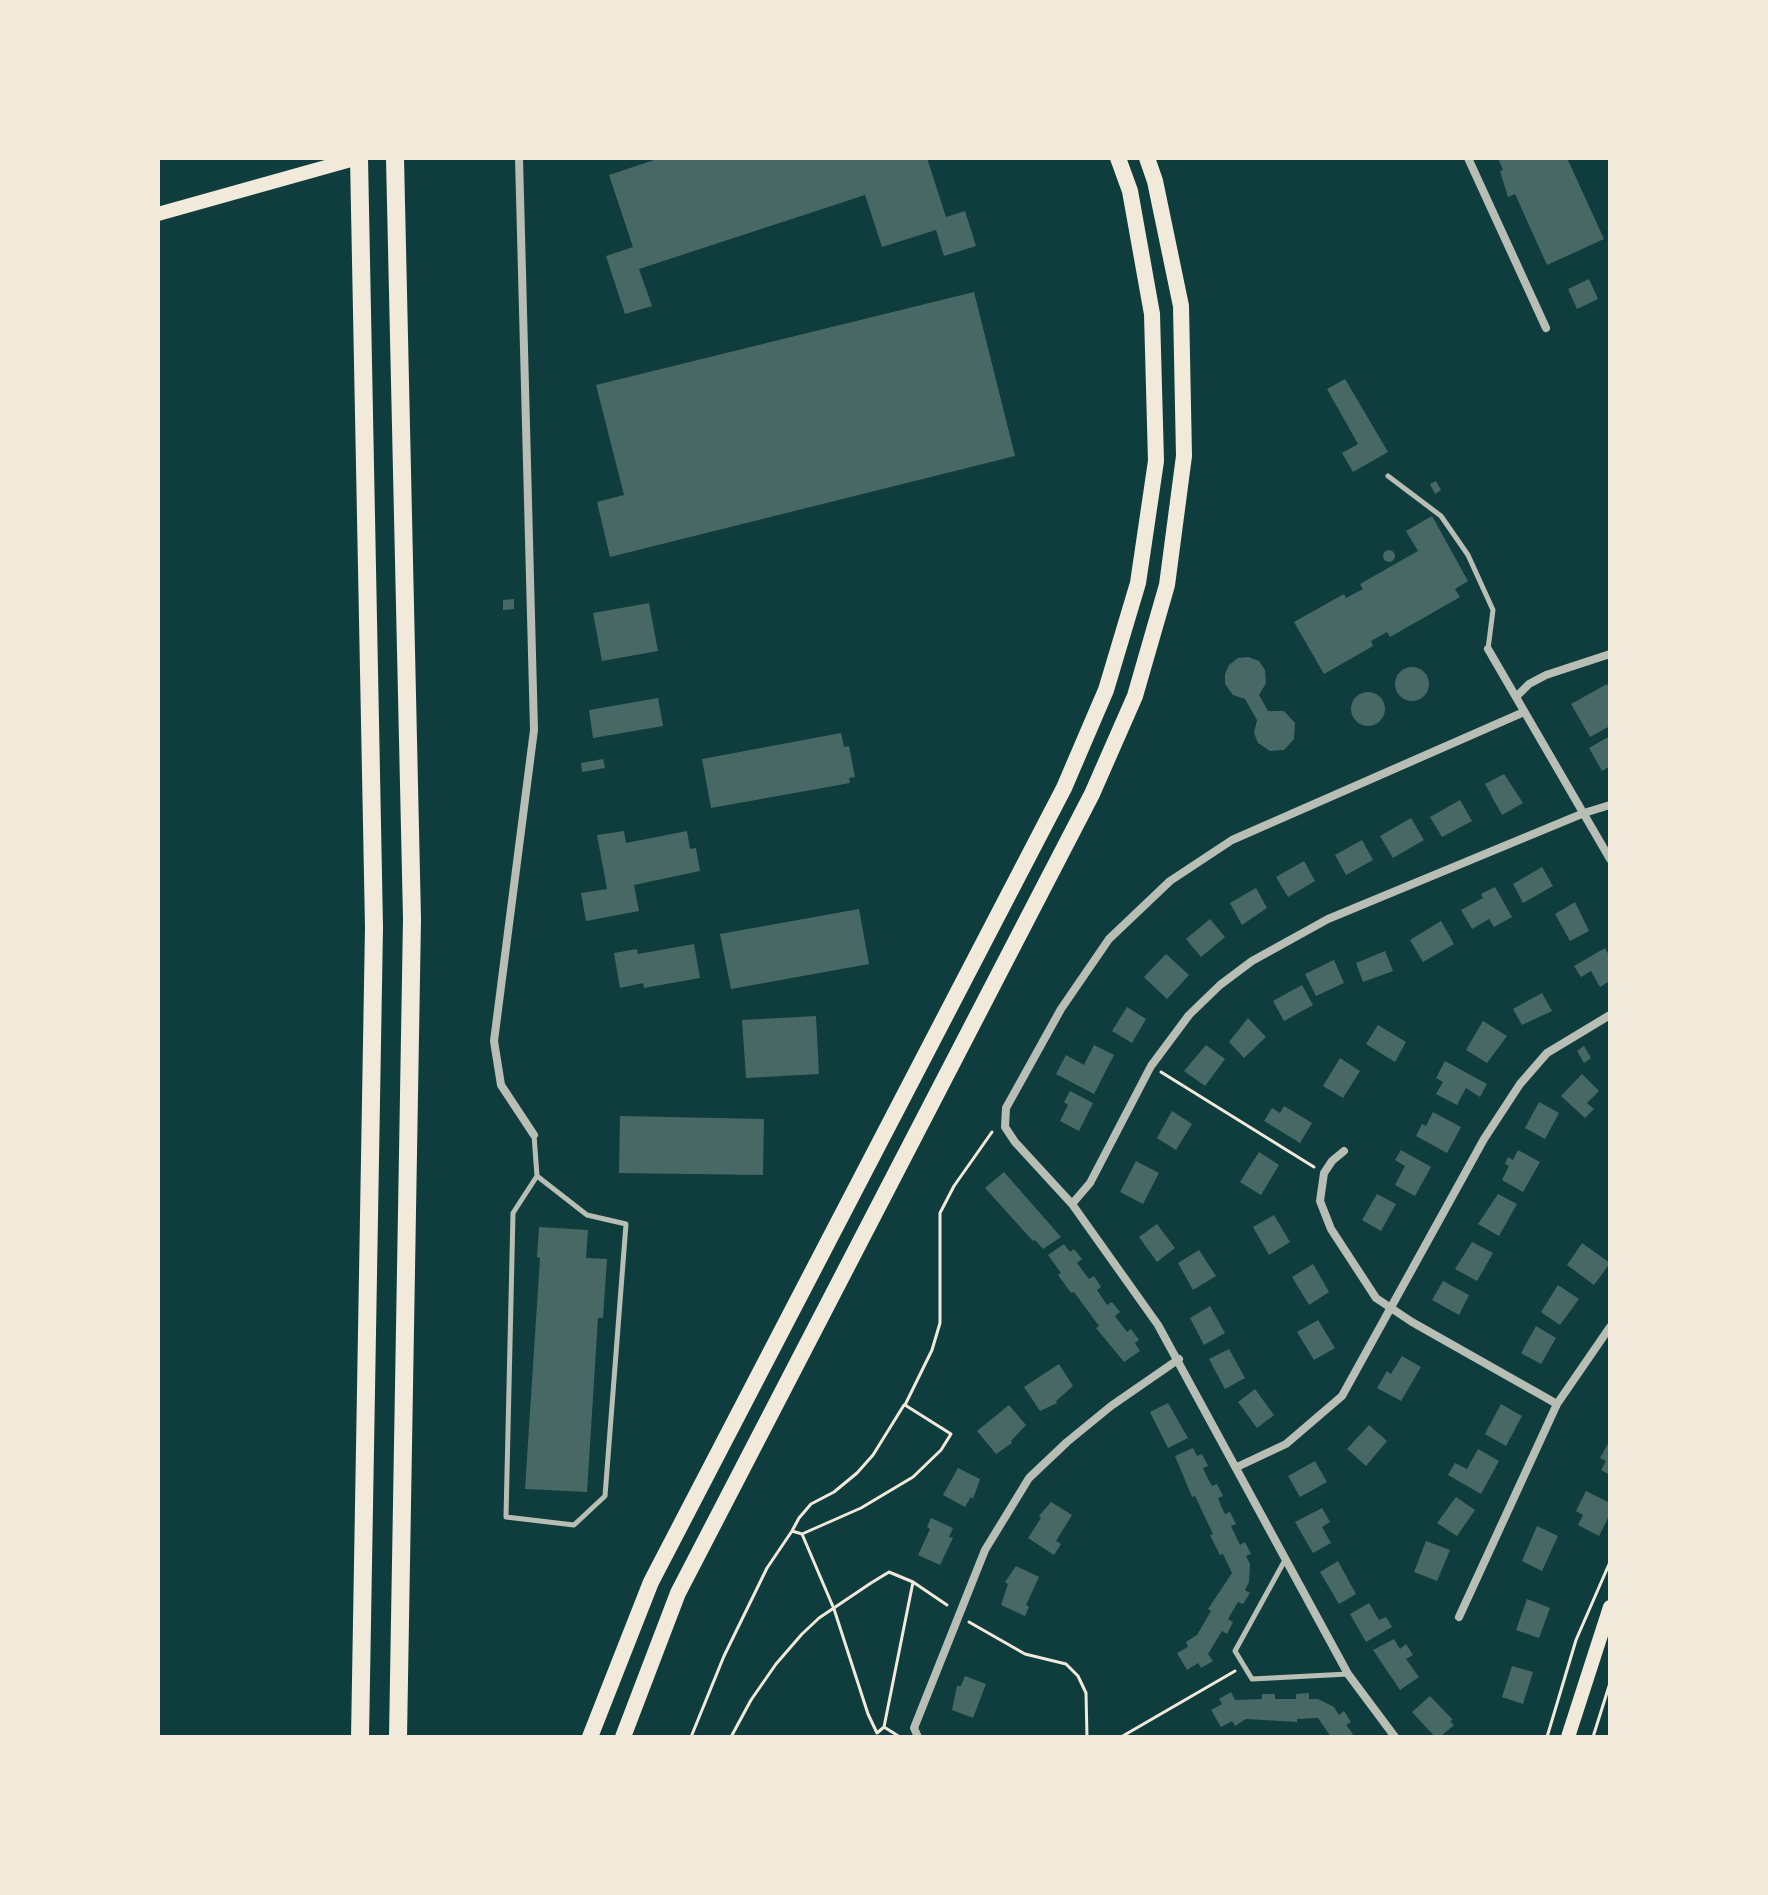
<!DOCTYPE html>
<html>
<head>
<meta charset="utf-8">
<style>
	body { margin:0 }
	#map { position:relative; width:1768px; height:1895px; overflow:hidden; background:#0f3d3e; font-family:Inter,sans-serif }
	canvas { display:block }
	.frame { position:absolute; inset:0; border:160px solid #f1e9da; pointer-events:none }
</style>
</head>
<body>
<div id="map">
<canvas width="1768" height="1895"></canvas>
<div class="frame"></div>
</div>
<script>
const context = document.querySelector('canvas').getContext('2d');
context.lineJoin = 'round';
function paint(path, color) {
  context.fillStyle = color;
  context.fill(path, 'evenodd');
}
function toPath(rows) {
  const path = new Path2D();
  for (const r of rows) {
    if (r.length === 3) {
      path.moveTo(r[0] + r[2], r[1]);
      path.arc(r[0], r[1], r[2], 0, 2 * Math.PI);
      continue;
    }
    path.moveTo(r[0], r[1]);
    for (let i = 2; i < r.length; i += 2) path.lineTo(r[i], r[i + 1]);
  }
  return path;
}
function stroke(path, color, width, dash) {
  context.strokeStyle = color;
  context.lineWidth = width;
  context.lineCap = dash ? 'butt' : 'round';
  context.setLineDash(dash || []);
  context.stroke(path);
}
paint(toPath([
	[660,158,927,158,946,217,965,211,976,246,944,256,936,230,882,247,865,195,639,269,652,306,625,314,606,256,633,247,609,175],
	[1498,158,1567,158,1604,239,1547,265,1515,194,1508,197,1500,171,1503,170],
	[1589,279,1598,299,1577,309,1568,289],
	[974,292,1015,456,610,557,597,502,624,495,596,385],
	[1345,379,1388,452,1353,472,1342,453,1358,444,1327,389],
	[1436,481,1441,490,1435,494,1430,484],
	[1432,516,1468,581,1455,589,1460,597,1390,637,1387,632,1371,641,1373,646,1324,674,1294,622,1344,594,1346,598,1363,589,1360,584,1418,551,1406,531],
	[1389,556,6],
	[514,599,514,609,503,610,503,600],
	[649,603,658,651,602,661,593,613],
	[1248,657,1259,661,1265,670,1266,683,1259,695,1268,711,1284,711,1295,723,1294,739,1284,750,1270,751,1258,743,1254,733,1257,720,1245,699,1233,695,1225,684,1225,674,1229,665,1238,658],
	[1412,684,17],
	[1607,684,1610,690,1610,726,1590,737,1571,704],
	[1368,709,17],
	[658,698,663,726,593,738,589,710],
	[841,733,844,747,849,746,855,777,849,778,850,783,711,808,702,759],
	[1610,736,1610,766,1602,771,1589,748],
	[603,759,605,768,582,772,581,763],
	[1504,774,1523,803,1502,815,1485,784],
	[1460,800,1472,821,1442,837,1430,817],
	[1411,818,1424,840,1393,858,1380,836],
	[624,831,626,843,687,831,690,849,696,848,700,871,634,885,639,911,586,921,581,893,607,889,597,835],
	[1362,840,1373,860,1346,875,1335,855],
	[1304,861,1315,881,1288,897,1276,877],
	[1542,867,1553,886,1523,903,1513,884],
	[1495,887,1512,917,1494,927,1489,919,1472,929,1461,910,1483,898,1481,894],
	[1256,888,1267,908,1242,925,1230,903],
	[1575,902,1589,931,1570,941,1555,914],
	[859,909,869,964,731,989,720,934],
	[1210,919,1225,937,1201,957,1186,939],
	[1441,921,1454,944,1423,962,1410,940],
	[694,944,700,978,644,988,643,983,620,988,614,953,637,949,638,954],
	[1605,948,1610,957,1610,981,1600,987,1591,971,1581,977,1574,966],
	[1385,951,1393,971,1363,982,1356,963],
	[1166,954,1189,975,1167,999,1144,977],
	[1334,960,1344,983,1316,996,1305,974],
	[1302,985,1313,1005,1284,1021,1273,1001],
	[1542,993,1552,1011,1522,1025,1513,1009],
	[1127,1007,1146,1019,1132,1043,1112,1031],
	[816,1016,819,1074,746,1078,742,1020],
	[1248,1018,1266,1037,1244,1058,1229,1042],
	[1483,1021,1507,1036,1487,1063,1466,1050],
	[1378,1025,1406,1042,1395,1062,1366,1044],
	[1094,1045,1114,1055,1094,1094,1056,1074,1066,1055,1084,1065],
	[1206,1045,1225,1059,1205,1086,1184,1071],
	[1584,1046,1591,1058,1584,1063,1577,1051],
	[1340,1058,1360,1071,1343,1098,1323,1086],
	[1445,1061,1487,1084,1480,1097,1466,1088,1457,1105,1436,1094,1443,1082,1436,1078],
	[1582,1074,1599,1091,1587,1103,1594,1109,1585,1118,1561,1096],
	[1070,1091,1093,1103,1079,1131,1060,1121,1068,1105,1064,1102],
	[1539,1102,1559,1113,1545,1139,1525,1128],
	[1284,1106,1312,1123,1300,1143,1264,1121,1272,1108,1280,1113],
	[1172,1111,1192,1124,1176,1150,1157,1138],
	[1433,1112,1461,1127,1447,1153,1416,1136,1422,1124,1426,1126],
	[620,1116,764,1119,763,1175,619,1173],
	[1401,1150,1431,1167,1415,1196,1395,1185,1405,1166,1395,1160],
	[1518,1150,1540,1162,1523,1192,1502,1180,1509,1166,1505,1164,1508,1157,1513,1160],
	[1259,1152,1279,1165,1261,1195,1240,1182],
	[1136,1161,1159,1173,1143,1204,1120,1192],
	[1004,1172,1061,1237,1043,1249,1035,1240,1033,1241,985,1188],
	[1377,1194,1396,1204,1381,1231,1362,1220],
	[1498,1194,1517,1204,1499,1236,1478,1224],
	[1274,1215,1290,1242,1269,1255,1253,1227],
	[1157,1224,1175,1248,1157,1262,1139,1237],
	[539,1227,588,1230,586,1258,607,1259,603,1318,598,1318,587,1492,525,1489,540,1258,537,1257],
	[1472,1242,1493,1253,1477,1281,1455,1269],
	[1582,1243,1610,1263,1594,1285,1567,1265],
	[1064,1244,1070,1252,1074,1249,1082,1259,1077,1263,1089,1279,1094,1276,1101,1287,1097,1290,1107,1305,1112,1302,1120,1312,1115,1316,1127,1332,1131,1329,1139,1340,1135,1343,1140,1351,1124,1362,1096,1328,1099,1326,1074,1292,1071,1293,1058,1275,1061,1273,1048,1255],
	[1199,1250,1216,1276,1193,1290,1178,1263],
	[1313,1264,1329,1292,1309,1305,1292,1277],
	[1443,1281,1469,1295,1459,1315,1432,1300],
	[1558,1285,1579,1299,1560,1325,1541,1312],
	[1210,1306,1225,1333,1204,1345,1190,1318],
	[1318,1320,1335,1348,1314,1360,1297,1332],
	[1536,1326,1556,1338,1541,1364,1521,1353],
	[1229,1349,1245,1378,1225,1389,1209,1359],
	[1402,1356,1421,1367,1401,1401,1377,1388,1387,1371,1391,1374],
	[1059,1364,1073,1386,1056,1401,1057,1403,1040,1411,1024,1387],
	[1255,1389,1274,1415,1257,1428,1238,1402],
	[1168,1403,1188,1438,1168,1448,1150,1412],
	[1501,1404,1522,1416,1506,1446,1485,1434],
	[1009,1405,1026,1425,1011,1441,1012,1443,996,1454,977,1431],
	[1369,1425,1387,1441,1366,1466,1347,1449],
	[1610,1440,1610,1475,1601,1470,1606,1461,1600,1458],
	[1193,1448,1197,1456,1202,1454,1208,1466,1203,1468,1207,1477,1212,1486,1217,1484,1223,1496,1218,1498,1221,1506,1225,1514,1230,1512,1236,1524,1231,1526,1240,1545,1245,1542,1251,1554,1246,1556,1250,1564,1249,1582,1245,1590,1250,1593,1243,1604,1238,1602,1228,1619,1233,1622,1227,1634,1222,1631,1208,1654,1213,1661,1201,1668,1198,1663,1187,1670,1177,1653,1188,1647,1186,1642,1197,1635,1211,1611,1208,1609,1232,1573,1223,1554,1220,1555,1210,1535,1213,1534,1195,1496,1192,1497,1175,1456],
	[1478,1449,1499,1461,1481,1494,1448,1475,1455,1463,1467,1469],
	[1315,1461,1327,1482,1300,1497,1288,1476],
	[958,1468,980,1479,973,1499,971,1497,965,1507,943,1495],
	[1586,1491,1610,1503,1610,1514,1599,1536,1578,1525,1583,1515,1576,1511],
	[1456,1497,1475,1510,1457,1536,1437,1523],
	[1051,1502,1072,1515,1056,1541,1061,1544,1054,1555,1028,1538,1041,1518,1039,1516],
	[1322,1508,1330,1522,1322,1527,1331,1543,1313,1553,1295,1522],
	[931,1518,953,1528,949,1537,953,1538,940,1565,918,1555,930,1529,927,1527],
	[1537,1526,1558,1536,1542,1571,1522,1561],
	[1426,1541,1450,1550,1437,1581,1414,1572],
	[1338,1561,1356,1594,1339,1604,1320,1572],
	[1016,1566,1039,1577,1026,1605,1029,1607,1025,1616,1001,1605,1008,1584,1005,1582],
	[1527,1599,1550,1608,1539,1638,1516,1630],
	[1369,1603,1379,1620,1386,1617,1392,1627,1366,1642,1350,1614],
	[1394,1639,1400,1649,1406,1644,1413,1655,1406,1659,1419,1677,1400,1690,1373,1650],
	[1512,1666,1533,1672,1523,1704,1502,1697],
	[965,1676,986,1684,973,1718,952,1710,957,1686,961,1686],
	[1231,1692,1235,1700,1262,1699,1262,1694,1275,1694,1275,1699,1296,1699,1296,1694,1309,1693,1309,1699,1318,1699,1334,1707,1339,1715,1344,1711,1351,1722,1346,1725,1353,1734,1349,1737,1331,1737,1318,1718,1297,1719,1297,1722,1246,1719,1235,1726,1232,1721,1221,1727,1211,1710,1222,1704,1219,1699],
	[1430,1696,1453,1720,1450,1721,1454,1725,1440,1737,1435,1737,1412,1712]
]), '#486865');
stroke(toPath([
	[1161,1072,1314,1167],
	[792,1531,799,1518,811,1504,834,1492,857,1473,873,1455,904,1405],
	[969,1622,1025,1654,1066,1664,1078,1676,1086,1693,1087,1737],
	[884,1727,877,1733,868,1714,834,1609,802,1534,861,1508,913,1477,941,1450,951,1434,905,1405,932,1350,940,1323,940,1213,954,1186,992,1132],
	[884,1727,913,1582],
	[884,1727,900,1737],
	[691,1737,724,1656,767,1568,792,1531,802,1534],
	[731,1737,751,1700,776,1664,802,1634,819,1618,871,1583,889,1572,913,1582,947,1605],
	[1121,1737,1235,1671],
	[1547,1737,1576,1640,1610,1562],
	[1593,1737,1610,1683]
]), '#f1e9da', 3);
stroke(toPath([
	[1388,476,1441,516,1468,555,1493,610,1488,649],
	[534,1135,537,1176,513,1213,506,1517,574,1525,605,1496,626,1224,587,1215,537,1176],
	[1285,1560,1235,1651,1252,1679,1348,1674]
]), '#b8beb3', 5);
stroke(toPath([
	[519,158,534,730,494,1041,501,1085,534,1135],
	[1468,158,1546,328],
	[1488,649,1610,859],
	[1516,697,1529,684,1546,675,1610,654],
	[1344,1151,1332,1161,1324,1173,1320,1201,1331,1229,1376,1298,1412,1322,1557,1404],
	[1072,1204,1090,1183,1151,1066,1189,1015,1220,985,1252,961,1328,919,1584,813,1610,805],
	[1237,1467,1286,1444,1342,1396,1484,1139,1520,1084,1547,1053,1610,1015],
	[1459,1617,1557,1404,1610,1327],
	[918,1737,914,1728,985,1550,1029,1478,1067,1442,1111,1406,1179,1359],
	[1395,1737,1348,1674,1158,1325,1072,1204,1015,1142,1005,1127,1006,1108,1061,1009,1109,939,1170,881,1232,840,1524,712]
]), '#b8beb3', 8);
stroke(toPath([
	[158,214,358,158],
	[1568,1737,1610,1607]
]), '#f1e9da', 14);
stroke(toPath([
	[590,1737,651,1582,1064,788,1106,690,1138,583,1156,461,1152,314,1130,191,1118,158],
	[623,1737,678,1593,1092,794,1135,696,1167,585,1184,456,1181,306,1155,181,1147,158]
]), '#f1e9da', 16);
stroke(toPath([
	[359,158,374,927,360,1737],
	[395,158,412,919,398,1737]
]), '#f1e9da', 18);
</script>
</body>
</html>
